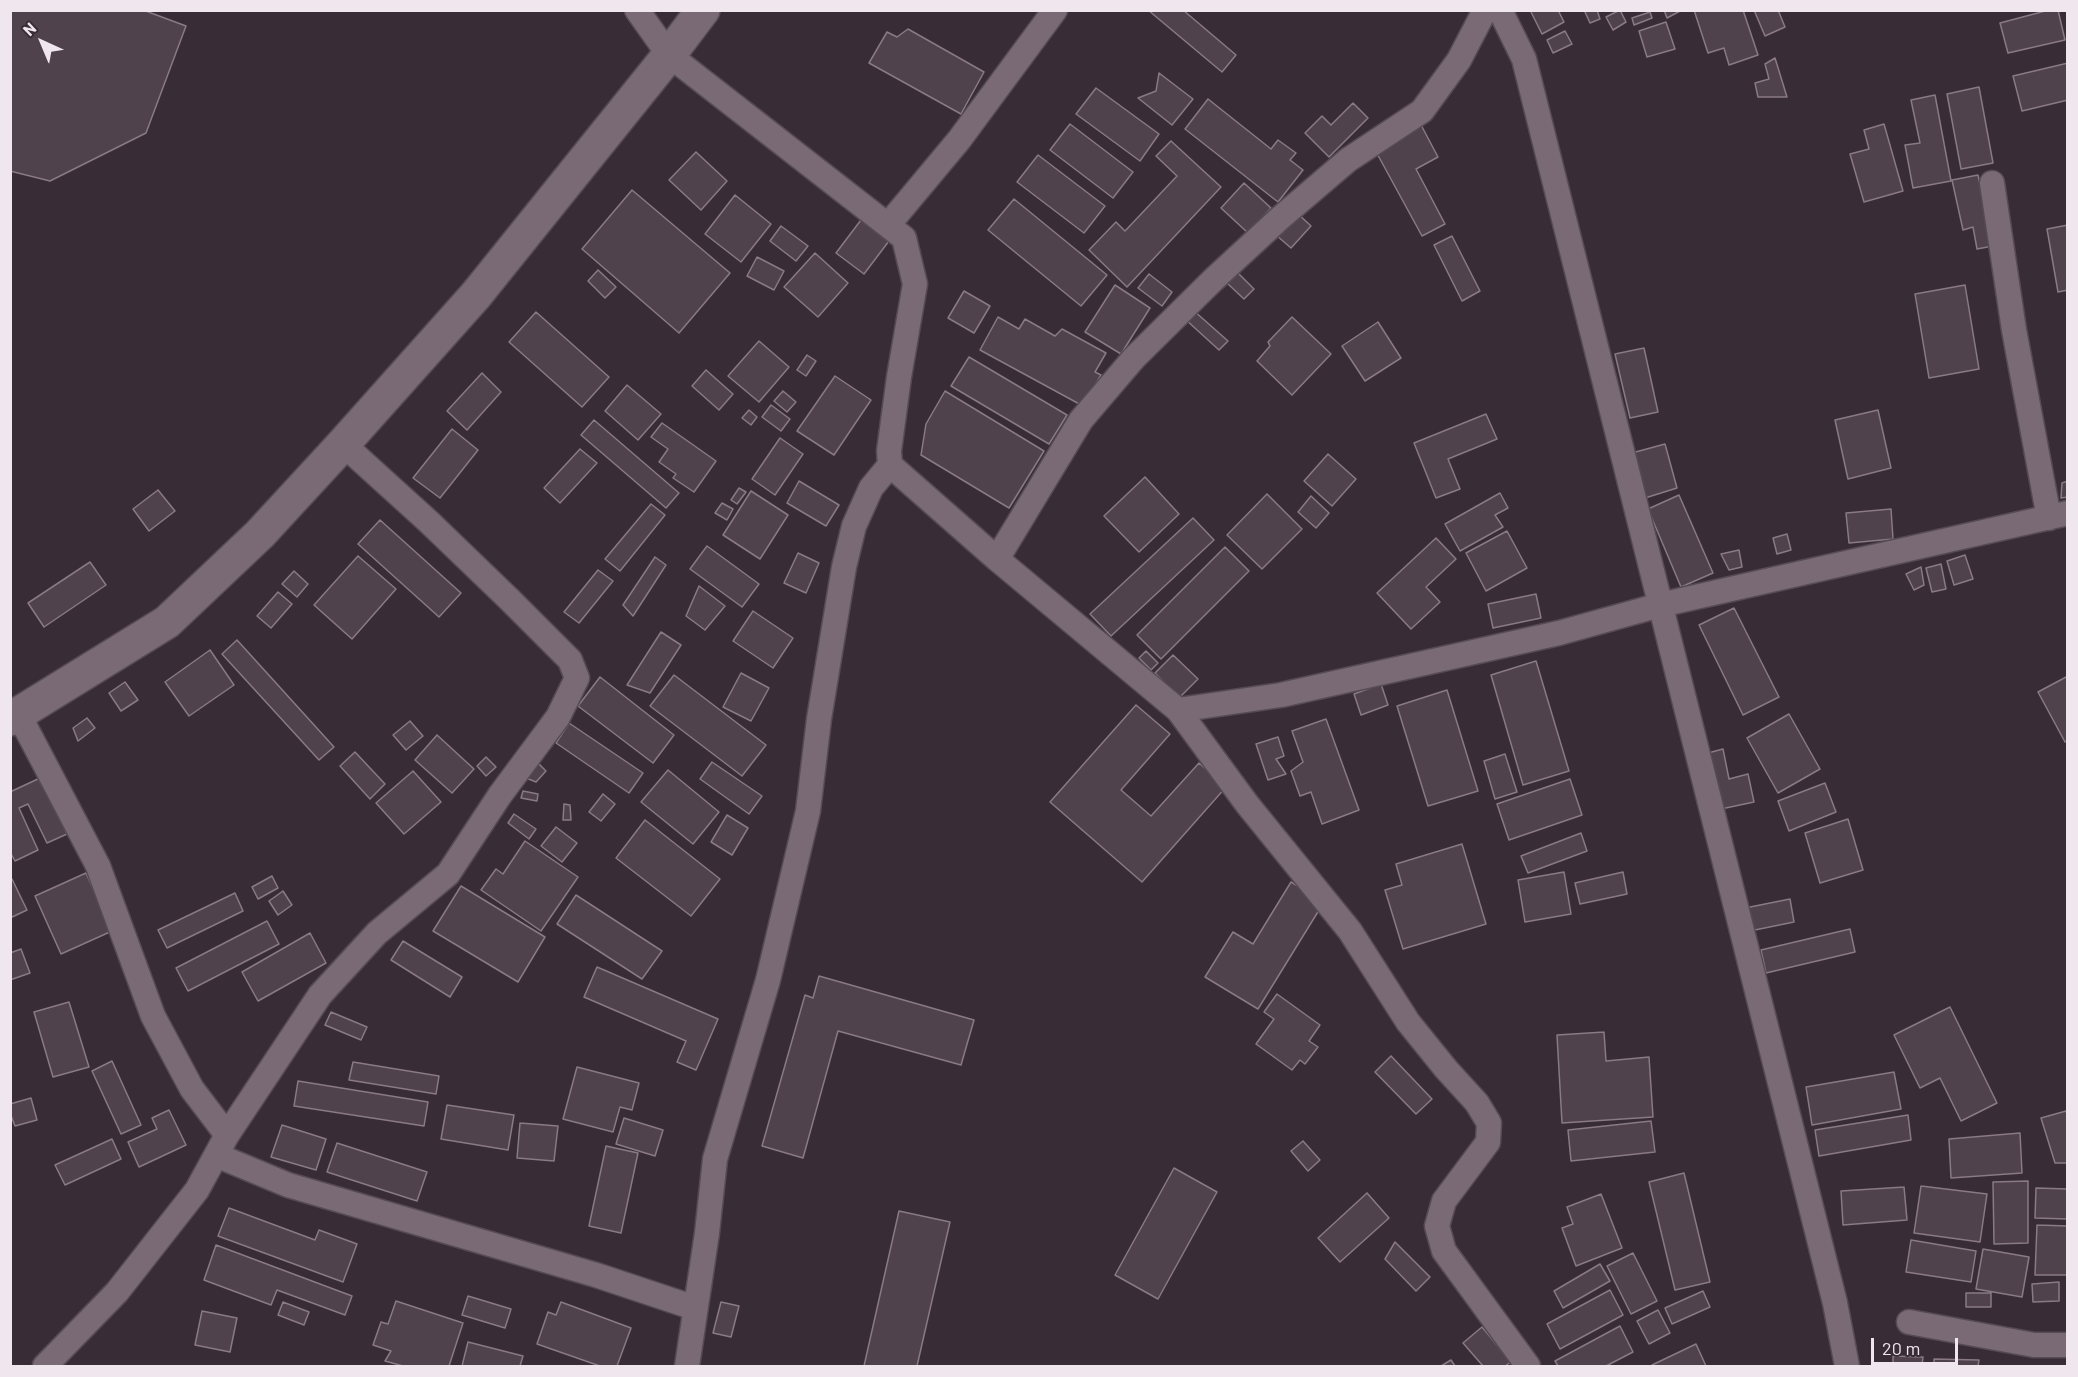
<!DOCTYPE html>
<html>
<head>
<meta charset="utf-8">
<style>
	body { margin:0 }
	#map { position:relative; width:2078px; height:1377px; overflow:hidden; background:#382c36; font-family:Barlow,sans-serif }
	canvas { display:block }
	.frame { position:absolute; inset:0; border:12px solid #f0e7ee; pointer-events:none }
	.north { position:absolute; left:12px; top:12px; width:60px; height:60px; -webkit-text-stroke:4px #382c36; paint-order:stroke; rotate:316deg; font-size:16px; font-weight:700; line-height:24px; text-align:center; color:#f0e7ee }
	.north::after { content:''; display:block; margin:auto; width:21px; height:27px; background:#f0e7ee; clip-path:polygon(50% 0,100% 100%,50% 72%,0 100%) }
	.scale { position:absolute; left:1871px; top:1338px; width:87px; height:27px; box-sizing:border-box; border:3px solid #f0e7ee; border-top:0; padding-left:8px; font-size:18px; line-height:21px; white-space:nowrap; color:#f0e7ee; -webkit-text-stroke:4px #382c36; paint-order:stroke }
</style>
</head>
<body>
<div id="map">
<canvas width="2078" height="1377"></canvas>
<div class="frame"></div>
<div class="north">N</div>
<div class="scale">20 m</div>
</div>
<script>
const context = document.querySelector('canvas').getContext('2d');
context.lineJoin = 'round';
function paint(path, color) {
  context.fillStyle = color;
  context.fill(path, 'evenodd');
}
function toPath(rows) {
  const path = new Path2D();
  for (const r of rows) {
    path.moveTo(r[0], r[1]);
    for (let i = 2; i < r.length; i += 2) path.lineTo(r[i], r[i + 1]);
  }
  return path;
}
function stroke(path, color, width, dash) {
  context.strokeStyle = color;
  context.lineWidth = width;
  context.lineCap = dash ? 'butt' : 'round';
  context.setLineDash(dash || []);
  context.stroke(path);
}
const building = toPath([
	[10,10,143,10,186,26,146,133,50,181,10,171,10,10],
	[1148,10,1183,10,1236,55,1222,72,1148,10],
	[1530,10,1558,10,1564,22,1542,34,1530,10],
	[1588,10,1597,10,1600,19,1590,23,1585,12,1588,10],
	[1620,10,1626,22,1613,30,1606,17,1620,10],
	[1664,10,1682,10,1667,18,1664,10],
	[1694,10,1743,10,1758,55,1729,65,1724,48,1708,53,1694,10],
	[1754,10,1778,10,1785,27,1765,36,1754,10],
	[2049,10,2058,10,2065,40,2008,53,2000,23,2049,10],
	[1650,12,1652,18,1634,25,1632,18,1650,12],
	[1666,22,1675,49,1647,57,1639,31,1666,22],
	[908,29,984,72,961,114,869,63,887,32,897,37,908,29],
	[1565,31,1572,44,1553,53,1547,40,1565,31],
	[1775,58,1787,97,1758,97,1755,83,1769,79,1765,64,1775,58],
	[2068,63,2068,100,2022,111,2013,76,2068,63],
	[1159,73,1193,99,1172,125,1138,98,1156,91,1159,73],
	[1979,87,1993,163,1961,169,1947,94,1979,87],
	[1096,88,1159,134,1140,161,1076,114,1096,88],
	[1935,95,1951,181,1913,188,1905,145,1920,143,1911,100,1935,95],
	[1208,99,1271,149,1278,140,1296,153,1290,160,1303,170,1278,202,1185,129,1208,99],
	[1353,103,1368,118,1329,157,1305,133,1322,116,1331,125,1353,103],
	[1420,123,1438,157,1416,169,1445,224,1422,236,1374,148,1420,123],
	[1070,124,1133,172,1113,198,1050,150,1070,124],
	[1884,124,1903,191,1864,202,1850,154,1869,149,1864,130,1884,124],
	[1171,141,1221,187,1127,287,1089,250,1116,222,1125,231,1177,176,1156,156,1171,141],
	[696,152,727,181,701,210,669,180,696,152],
	[1038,155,1105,206,1084,233,1017,182,1038,155],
	[1978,175,1993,246,1977,249,1973,227,1963,230,1952,180,1978,175],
	[1244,183,1271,208,1248,233,1221,208,1244,183],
	[632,190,730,273,679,333,582,249,632,190],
	[735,195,771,224,741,262,705,234,735,195],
	[1014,199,1107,275,1081,306,988,230,1014,199],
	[1296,212,1311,226,1291,248,1276,235,1296,212],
	[864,216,892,237,864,274,836,253,864,216],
	[2068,225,2068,290,2058,292,2047,229,2068,225],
	[781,226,808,246,796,261,770,241,781,226],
	[1452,236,1480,291,1462,301,1434,245,1452,236],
	[815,253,848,283,818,317,784,287,815,253],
	[757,257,784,271,774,290,747,276,757,257],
	[598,270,616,287,605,298,588,281,598,270],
	[1238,273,1254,289,1244,299,1227,283,1238,273],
	[1149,274,1172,292,1162,306,1138,288,1149,274],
	[1115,285,1150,308,1121,354,1085,332,1115,285],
	[1965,285,1979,369,1929,378,1915,294,1965,285],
	[964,291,990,306,974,333,948,318,964,291],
	[1193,310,1228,341,1219,350,1185,319,1193,310],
	[536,312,609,377,582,407,509,342,536,312],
	[998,317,1019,329,1025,319,1055,336,1062,329,1106,353,1095,372,1101,375,1083,406,980,350,998,317],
	[1292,317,1331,354,1292,395,1257,361,1270,346,1268,342,1292,317],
	[1378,322,1401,358,1365,381,1342,346,1378,322],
	[759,341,789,367,759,402,728,376,759,341],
	[1644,348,1658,412,1630,418,1615,354,1644,348],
	[807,355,816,361,806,376,797,370,807,355],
	[969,357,1067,415,1049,444,951,386,969,357],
	[706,370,733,394,719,410,692,386,706,370],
	[482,373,501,392,467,430,447,411,482,373],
	[835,376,871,400,834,455,797,431,835,376],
	[627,385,661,414,638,440,605,411,627,385],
	[783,391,796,402,787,412,774,401,783,391],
	[945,391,1044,451,1009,508,921,455,926,424,945,391],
	[771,405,790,419,781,431,762,417,771,405],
	[749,410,757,417,751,425,742,418,749,410],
	[1878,410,1891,468,1848,479,1835,420,1878,410],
	[1486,414,1497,439,1448,459,1460,489,1436,498,1414,443,1486,414],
	[594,420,679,493,666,508,581,435,594,420],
	[662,423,716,461,694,492,673,478,676,474,659,462,668,449,651,437,662,423],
	[452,429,478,450,440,498,413,478,452,429],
	[780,438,803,454,775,495,752,479,780,438],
	[1665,444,1677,488,1645,498,1632,453,1665,444],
	[580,449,597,463,560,503,544,488,580,449],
	[1328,454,1356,479,1332,506,1304,481,1328,454],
	[1145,477,1179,514,1139,552,1104,516,1145,477],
	[799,481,839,505,826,526,787,503,799,481],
	[2068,481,2068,497,2061,498,2062,483,2068,481],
	[739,488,746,492,737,504,731,500,739,488],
	[158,490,175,511,149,531,133,509,158,490],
	[751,491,788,515,760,559,723,535,751,491],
	[1500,493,1508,508,1495,515,1503,527,1460,551,1445,524,1500,493],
	[1267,494,1302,529,1262,569,1227,535,1267,494],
	[1679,495,1713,573,1681,587,1648,509,1679,495],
	[1311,496,1329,513,1316,528,1298,512,1311,496],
	[722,503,733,509,727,520,715,513,722,503],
	[651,504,665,515,620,571,605,559,651,504],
	[1891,509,1893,539,1849,543,1846,513,1891,509],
	[1193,518,1214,540,1111,636,1090,614,1193,518],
	[380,520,461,593,439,617,358,544,380,520],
	[1507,531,1527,568,1486,591,1466,553,1507,531],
	[1787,534,1791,550,1777,554,1773,538,1787,534],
	[1436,538,1456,559,1426,587,1440,602,1411,629,1377,593,1436,538],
	[707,546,759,584,742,607,690,569,707,546],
	[1225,547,1249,571,1161,659,1137,635,1225,547],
	[1739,550,1742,567,1729,570,1721,554,1739,550],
	[798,553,819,563,806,593,784,583,798,553],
	[1965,555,1973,579,1954,585,1947,561,1965,555],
	[358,556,396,589,352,639,314,605,358,556],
	[655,557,666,565,633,616,623,605,655,557],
	[90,562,106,585,44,627,28,603,90,562],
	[1941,564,1946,589,1932,592,1926,568,1941,564],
	[1921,567,1924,585,1914,590,1906,574,1921,567],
	[598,570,613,581,579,623,564,612,598,570],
	[294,571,308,584,297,597,282,584,294,571],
	[699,586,725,606,705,630,686,616,699,586],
	[278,592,292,604,271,628,257,616,278,592],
	[1536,594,1541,618,1493,628,1488,604,1536,594],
	[1734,608,1779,697,1743,715,1699,625,1734,608],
	[753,611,793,638,773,668,733,641,753,611],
	[661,632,681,645,650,693,627,685,661,632],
	[237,640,334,747,319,760,222,654,237,640],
	[210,650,234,685,189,716,165,682,210,650],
	[1146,651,1158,663,1151,670,1139,658,1146,651],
	[1173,655,1198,679,1179,698,1155,673,1173,655],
	[1536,661,1569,771,1523,785,1491,675,1536,661],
	[741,673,769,688,751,721,723,707,741,673],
	[674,675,766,745,742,776,650,706,674,675],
	[2068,676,2068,740,2065,742,2038,692,2068,676],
	[600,677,674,735,653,763,578,706,600,677],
	[125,682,138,700,121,711,109,693,125,682],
	[1381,684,1388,705,1361,715,1354,694,1381,684],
	[1447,690,1478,791,1428,806,1397,706,1447,690],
	[1136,705,1170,734,1121,790,1151,816,1199,763,1226,787,1142,882,1050,802,1136,705],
	[1789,714,1820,769,1778,793,1747,738,1789,714],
	[87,718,95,728,78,741,73,728,87,718],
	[1326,719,1359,810,1322,824,1311,792,1300,796,1291,771,1303,762,1292,731,1326,719],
	[410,721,423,736,406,750,393,735,410,721],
	[569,723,643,773,629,793,556,743,569,723],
	[437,735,474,769,452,793,415,760,437,735],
	[1278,737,1284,756,1276,759,1286,774,1268,780,1256,744,1278,737],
	[1723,749,1729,779,1748,774,1754,802,1721,809,1708,753,1723,749],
	[355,752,385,784,370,799,340,766,355,752],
	[1505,754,1517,792,1495,799,1484,761,1505,754],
	[486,757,496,767,486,776,477,766,486,757],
	[535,760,546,771,536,782,521,776,535,760],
	[712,762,762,796,749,814,700,779,712,762],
	[668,770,719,812,693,844,641,802,668,770],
	[413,771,441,802,404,834,376,803,413,771],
	[40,778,67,834,47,843,28,804,19,808,38,850,15,861,10,852,10,792,40,778],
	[1570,779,1582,815,1509,840,1497,804,1570,779],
	[1825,783,1836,812,1789,831,1778,801,1825,783],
	[523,791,538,794,537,801,521,798,523,791],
	[603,794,615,804,601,821,589,812,603,794],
	[564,804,570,805,571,820,563,820,564,804],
	[514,814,536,829,529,839,508,823,514,814],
	[727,815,748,828,732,855,711,842,727,815],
	[1848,819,1863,870,1820,883,1805,833,1848,819],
	[645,820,720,879,691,916,616,858,645,820],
	[556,827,577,843,562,862,541,846,556,827],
	[1581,833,1587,851,1528,873,1521,856,1581,833],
	[525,841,578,877,541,931,481,890,496,869,503,874,525,841],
	[1462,844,1486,924,1403,949,1385,890,1402,885,1396,864,1462,844],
	[1564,872,1571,914,1525,922,1518,880,1564,872],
	[1623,872,1627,894,1580,904,1575,883,1623,872],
	[86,873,112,931,61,954,35,896,86,873],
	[272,876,278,888,258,899,252,887,272,876],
	[12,879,27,910,10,918,10,880,12,879],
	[1291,882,1324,902,1258,1009,1205,977,1233,932,1253,944,1291,882],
	[461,886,545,937,518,982,433,931,461,886],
	[283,891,292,905,278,915,269,901,283,891],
	[235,893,243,911,167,948,158,930,235,893],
	[576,895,662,951,642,979,557,924,576,895],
	[1790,899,1794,922,1750,931,1745,908,1790,899],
	[267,921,279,944,188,991,176,968,267,921],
	[1850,929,1855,952,1766,973,1761,950,1850,929],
	[310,933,326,963,258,1001,242,972,310,933],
	[403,941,462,977,450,997,391,960,403,941],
	[21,949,30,973,10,980,10,953,21,949],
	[597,967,718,1019,696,1070,677,1062,686,1041,584,997,597,967],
	[819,976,974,1020,961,1065,838,1031,803,1158,762,1146,805,995,813,998,819,976],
	[1277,994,1320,1025,1309,1041,1318,1047,1305,1064,1300,1060,1292,1070,1256,1044,1274,1019,1264,1012,1277,994],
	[69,1002,89,1067,53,1077,34,1012,69,1002],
	[1950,1007,1997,1103,1961,1121,1940,1078,1920,1088,1894,1035,1950,1007],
	[331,1012,367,1027,361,1040,325,1025,331,1012],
	[1604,1032,1606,1061,1649,1057,1653,1117,1562,1123,1557,1035,1604,1032],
	[1391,1056,1432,1099,1416,1114,1375,1072,1391,1056],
	[112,1061,141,1125,121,1134,92,1071,112,1061],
	[353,1062,439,1076,436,1094,349,1080,353,1062],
	[577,1067,639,1083,632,1110,620,1107,613,1132,563,1119,577,1067],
	[1894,1072,1901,1109,1812,1125,1806,1087,1894,1072],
	[298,1081,428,1102,424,1126,294,1106,298,1081],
	[31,1098,37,1120,15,1126,10,1113,10,1104,31,1098],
	[447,1105,514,1115,508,1150,441,1139,447,1105],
	[169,1110,186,1145,139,1167,128,1142,157,1129,152,1118,169,1110],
	[2066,1111,2068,1116,2068,1163,2055,1163,2041,1118,2066,1111],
	[1908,1115,1911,1140,1819,1156,1815,1130,1908,1115],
	[624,1118,663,1130,655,1156,616,1144,624,1118],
	[1651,1121,1655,1152,1571,1161,1568,1130,1651,1121],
	[520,1123,558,1126,554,1161,517,1158,520,1123],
	[282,1125,326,1139,316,1170,271,1157,282,1125],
	[2020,1133,2022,1173,1951,1178,1949,1139,2020,1133],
	[112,1139,121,1159,65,1185,55,1165,112,1139],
	[1303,1141,1320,1160,1308,1171,1291,1151,1303,1141],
	[337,1143,427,1172,417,1201,327,1172,337,1143],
	[606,1146,638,1153,621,1233,589,1226,606,1146],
	[1174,1168,1217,1192,1158,1299,1115,1275,1174,1168],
	[1684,1173,1710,1282,1675,1290,1649,1182,1684,1173],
	[2028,1181,2028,1243,1994,1244,1993,1182,2028,1181],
	[1921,1186,1987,1194,1980,1242,1914,1233,1921,1186],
	[1904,1187,1907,1220,1843,1225,1841,1191,1904,1187],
	[2036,1188,2068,1189,2068,1219,2035,1218,2036,1188],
	[1367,1193,1389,1218,1340,1262,1318,1238,1367,1193],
	[1601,1194,1622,1248,1576,1266,1562,1228,1573,1224,1567,1207,1601,1194],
	[229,1208,315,1240,319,1230,357,1244,343,1282,218,1236,229,1208],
	[899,1211,950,1222,917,1366,864,1366,899,1211],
	[2037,1225,2068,1226,2068,1275,2035,1275,2037,1225],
	[1911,1240,1976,1251,1971,1282,1906,1272,1911,1240],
	[1395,1242,1430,1277,1416,1291,1385,1259,1395,1242],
	[216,1245,352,1296,345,1315,277,1290,271,1305,204,1280,216,1245],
	[1983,1249,2029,1257,2022,1297,1976,1289,1983,1249],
	[1633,1253,1657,1301,1631,1314,1607,1266,1633,1253],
	[1600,1264,1610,1281,1563,1308,1554,1291,1600,1264],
	[2059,1282,2059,1301,2033,1302,2032,1284,2059,1282],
	[1610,1290,1623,1315,1560,1349,1547,1324,1610,1290],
	[1703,1291,1710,1307,1672,1324,1665,1308,1703,1291],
	[1966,1293,1991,1293,1991,1307,1966,1307,1966,1293],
	[468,1296,511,1309,505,1328,462,1315,468,1296],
	[396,1301,463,1323,449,1366,403,1366,385,1361,391,1351,373,1345,381,1322,388,1324,396,1301],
	[283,1302,309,1312,304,1325,278,1315,283,1302],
	[561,1302,631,1328,617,1366,600,1366,537,1344,548,1312,556,1315,561,1302],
	[721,1302,739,1306,731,1337,713,1333,721,1302],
	[1658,1310,1670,1333,1649,1344,1637,1321,1658,1310],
	[202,1311,237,1318,230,1352,195,1345,202,1311],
	[1620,1326,1633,1352,1606,1366,1558,1366,1555,1361,1620,1326],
	[1482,1327,1511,1362,1505,1366,1483,1366,1463,1343,1482,1327],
	[468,1342,523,1356,520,1366,462,1366,468,1342],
	[1696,1344,1706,1366,1653,1366,1652,1365,1696,1344],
	[1893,1356,1923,1357,1922,1366,1893,1366,1893,1356],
	[1934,1359,1979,1360,1978,1366,1934,1366,1934,1359],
	[1451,1360,1455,1366,1441,1366,1451,1360]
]);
paint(building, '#4f424d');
stroke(building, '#897a86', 1.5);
const street = toPath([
	[637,10,669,55,904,238,915,284,899,377,889,451,890,465,997,559,1178,710,1281,695,1559,633,1660,605,2068,513],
	[1500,10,1524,59,1835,1303,1847,1366],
	[1992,183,2014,330,2049,518],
	[888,225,959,140,1055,10],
	[997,559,1081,420,1134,358,1213,280,1279,219,1348,160,1422,111,1459,60,1485,10],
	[1178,710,1247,804,1350,931,1408,1022,1446,1069,1477,1103,1489,1123,1488,1142,1444,1201,1437,1226,1444,1251,1528,1366],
	[19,715,98,866,153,1016,192,1089,227,1135],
	[216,1155,288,1185,596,1275,695,1308],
	[1909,1322,2034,1345,2068,1345],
	[45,1366,117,1292,197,1190,227,1135,320,995,377,933,448,874,500,795,558,717,577,678,570,660,510,600,429,522,343,444],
	[687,1366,707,1233,715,1159,768,980,808,811,819,719,844,567,854,526,871,488,890,465]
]);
const secondary = toPath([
	[10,719,167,622,260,534,343,444,476,295,669,55,703,10]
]);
stroke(street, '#564b54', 27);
stroke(secondary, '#564b54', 36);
stroke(street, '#796a76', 24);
stroke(secondary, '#796a76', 33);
</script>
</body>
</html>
